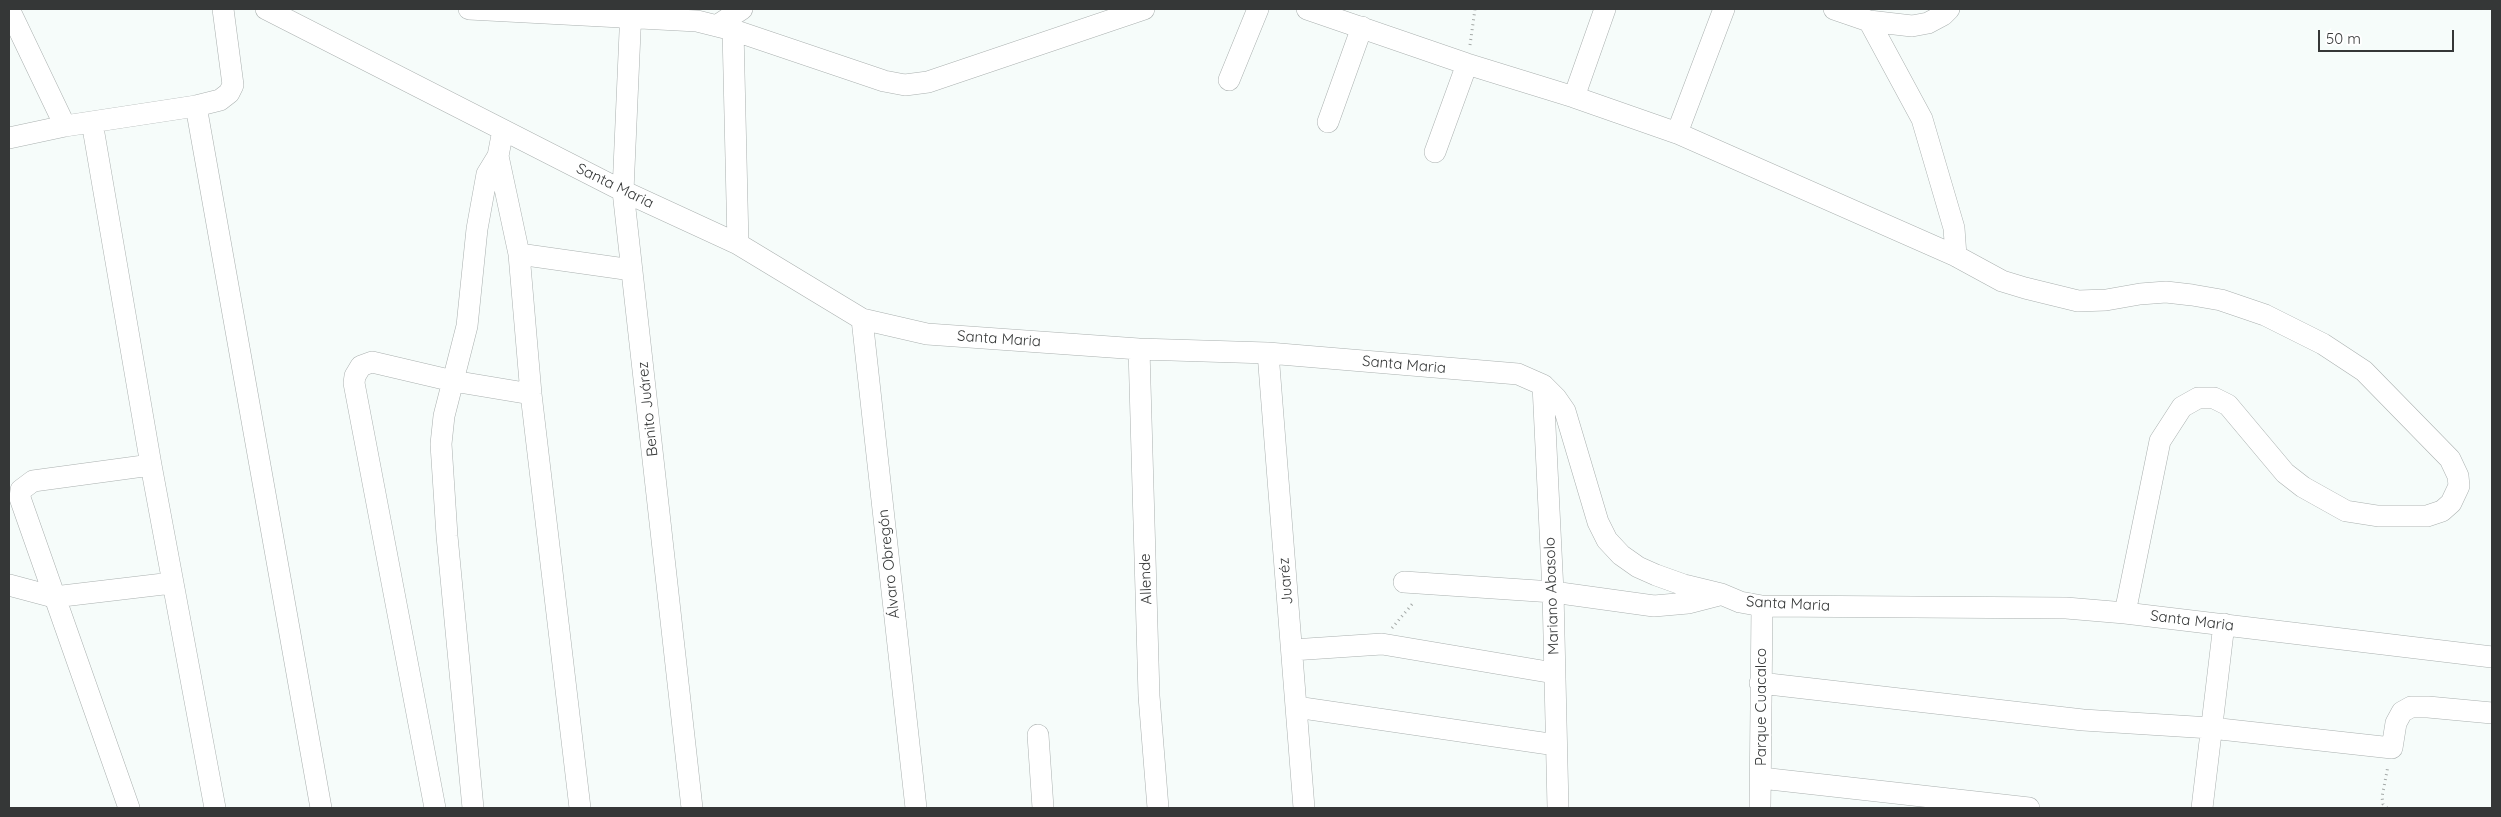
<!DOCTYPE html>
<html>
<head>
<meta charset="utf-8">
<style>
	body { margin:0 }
	#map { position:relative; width:2501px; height:817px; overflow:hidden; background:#f6fcfa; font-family:Quicksand,sans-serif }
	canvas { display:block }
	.frame { position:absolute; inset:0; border:10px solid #353737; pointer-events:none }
	.scale { position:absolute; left:2318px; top:30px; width:136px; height:22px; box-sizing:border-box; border:2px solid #353737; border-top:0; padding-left:6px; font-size:15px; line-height:18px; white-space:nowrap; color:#353737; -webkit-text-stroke:4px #fff; paint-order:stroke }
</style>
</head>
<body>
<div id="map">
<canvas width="2501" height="817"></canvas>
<div class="frame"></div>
<div class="scale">50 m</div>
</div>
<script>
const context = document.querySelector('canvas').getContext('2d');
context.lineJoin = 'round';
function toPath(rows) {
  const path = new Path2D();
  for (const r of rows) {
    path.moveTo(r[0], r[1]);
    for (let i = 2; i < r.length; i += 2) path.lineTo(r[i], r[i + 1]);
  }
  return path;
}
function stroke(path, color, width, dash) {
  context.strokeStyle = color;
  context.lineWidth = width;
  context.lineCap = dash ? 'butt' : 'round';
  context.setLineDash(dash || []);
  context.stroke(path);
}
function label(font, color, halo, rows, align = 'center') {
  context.font = font + ' Quicksand,sans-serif';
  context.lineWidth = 4.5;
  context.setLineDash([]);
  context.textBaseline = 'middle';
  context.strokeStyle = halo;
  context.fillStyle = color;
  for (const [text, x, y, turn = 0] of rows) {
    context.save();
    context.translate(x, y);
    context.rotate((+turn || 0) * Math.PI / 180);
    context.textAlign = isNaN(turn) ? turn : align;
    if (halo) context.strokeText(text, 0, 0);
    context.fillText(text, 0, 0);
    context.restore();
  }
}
const minor = toPath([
	[9,9,65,126],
	[266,9,623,191,738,244,862,319,927,334,1139,349,1268,353,1518,374,1543,385,1556,398,1565,411,1598,522,1607,540,1621,555,1638,567,1656,575,1684,585,1721,594,1740,602,1762,606,2066,608,2125,613,2492,657],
	[469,9,697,21,733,30,884,81,905,85,928,82,1144,9],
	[631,9,623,191,692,808],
	[1307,9,1467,64,1574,97,1677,133,1956,256,2002,281,2025,288,2078,301,2106,300,2140,294,2166,292,2192,295,2221,300,2265,315,2323,344,2364,371,2450,459,2458,476,2459,486,2451,503,2442,511,2427,516,2378,516,2346,511,2303,487,2285,473,2228,405,2214,398,2198,398,2182,407,2160,441,2125,613],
	[1834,9,1869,21,1912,26,1928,23,1943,15,1949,9],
	[1869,21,1922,119,1954,228,1956,256],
	[718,25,742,9],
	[733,30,738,244],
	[1229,80,1258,9],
	[1574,97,1605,9],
	[196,106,321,808],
	[92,122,151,465,215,808],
	[1328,122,1362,27],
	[503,130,498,156,519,254,531,394,580,808],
	[1677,133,1724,9],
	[9,138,65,126,196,106,220,100,229,93,233,85,223,9],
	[1435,152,1467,64],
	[519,254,632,270],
	[862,319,916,808],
	[1139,349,1149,696,1158,808],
	[1268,353,1304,808],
	[1543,385,1553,592,1558,808],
	[1404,582,1553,592,1654,606,1688,603,1719,595],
	[9,585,54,597,172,583],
	[1292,650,1382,644,1554,673],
	[1760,683,2083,720,2211,728,2392,748,2396,723,2402,712,2411,707,2428,707,2492,713],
	[1296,707,1556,745],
	[1038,735,1043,808],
	[1761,778,2029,808],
	[129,808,20,498,21,490,33,481,151,465],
	[435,808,354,383,355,376,361,366,372,362,453,381,531,394],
	[473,808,447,536,441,444,444,416,467,326,477,229,487,174,498,156],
	[1760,808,1762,606],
	[2202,808,2224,624]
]);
stroke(minor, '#aab0af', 22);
stroke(toPath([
	[1470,45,1475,9],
	[1392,628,1414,602],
	[2387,808,2383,804,2382,797,2388,766]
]), '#a4a9a7', 3, [1, 4]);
stroke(minor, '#fff', 21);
label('15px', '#353737', '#fff', [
	["Santa Maria",615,186,26],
	["Santa Maria",999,339,4],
	["Santa Maria",1404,365,5],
	["Benito Juárez",648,409,-96],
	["Álvaro Obregón",889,564,-96],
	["Allende",1146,579,-92],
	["Juaréz",1286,581,-95],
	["Mariano Abasolo",1552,596,-92],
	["Santa Maria",1788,604,3],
	["Santa Maria",2192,621,7],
	["Parque Cuacalco",1761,707,-90]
]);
</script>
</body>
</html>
